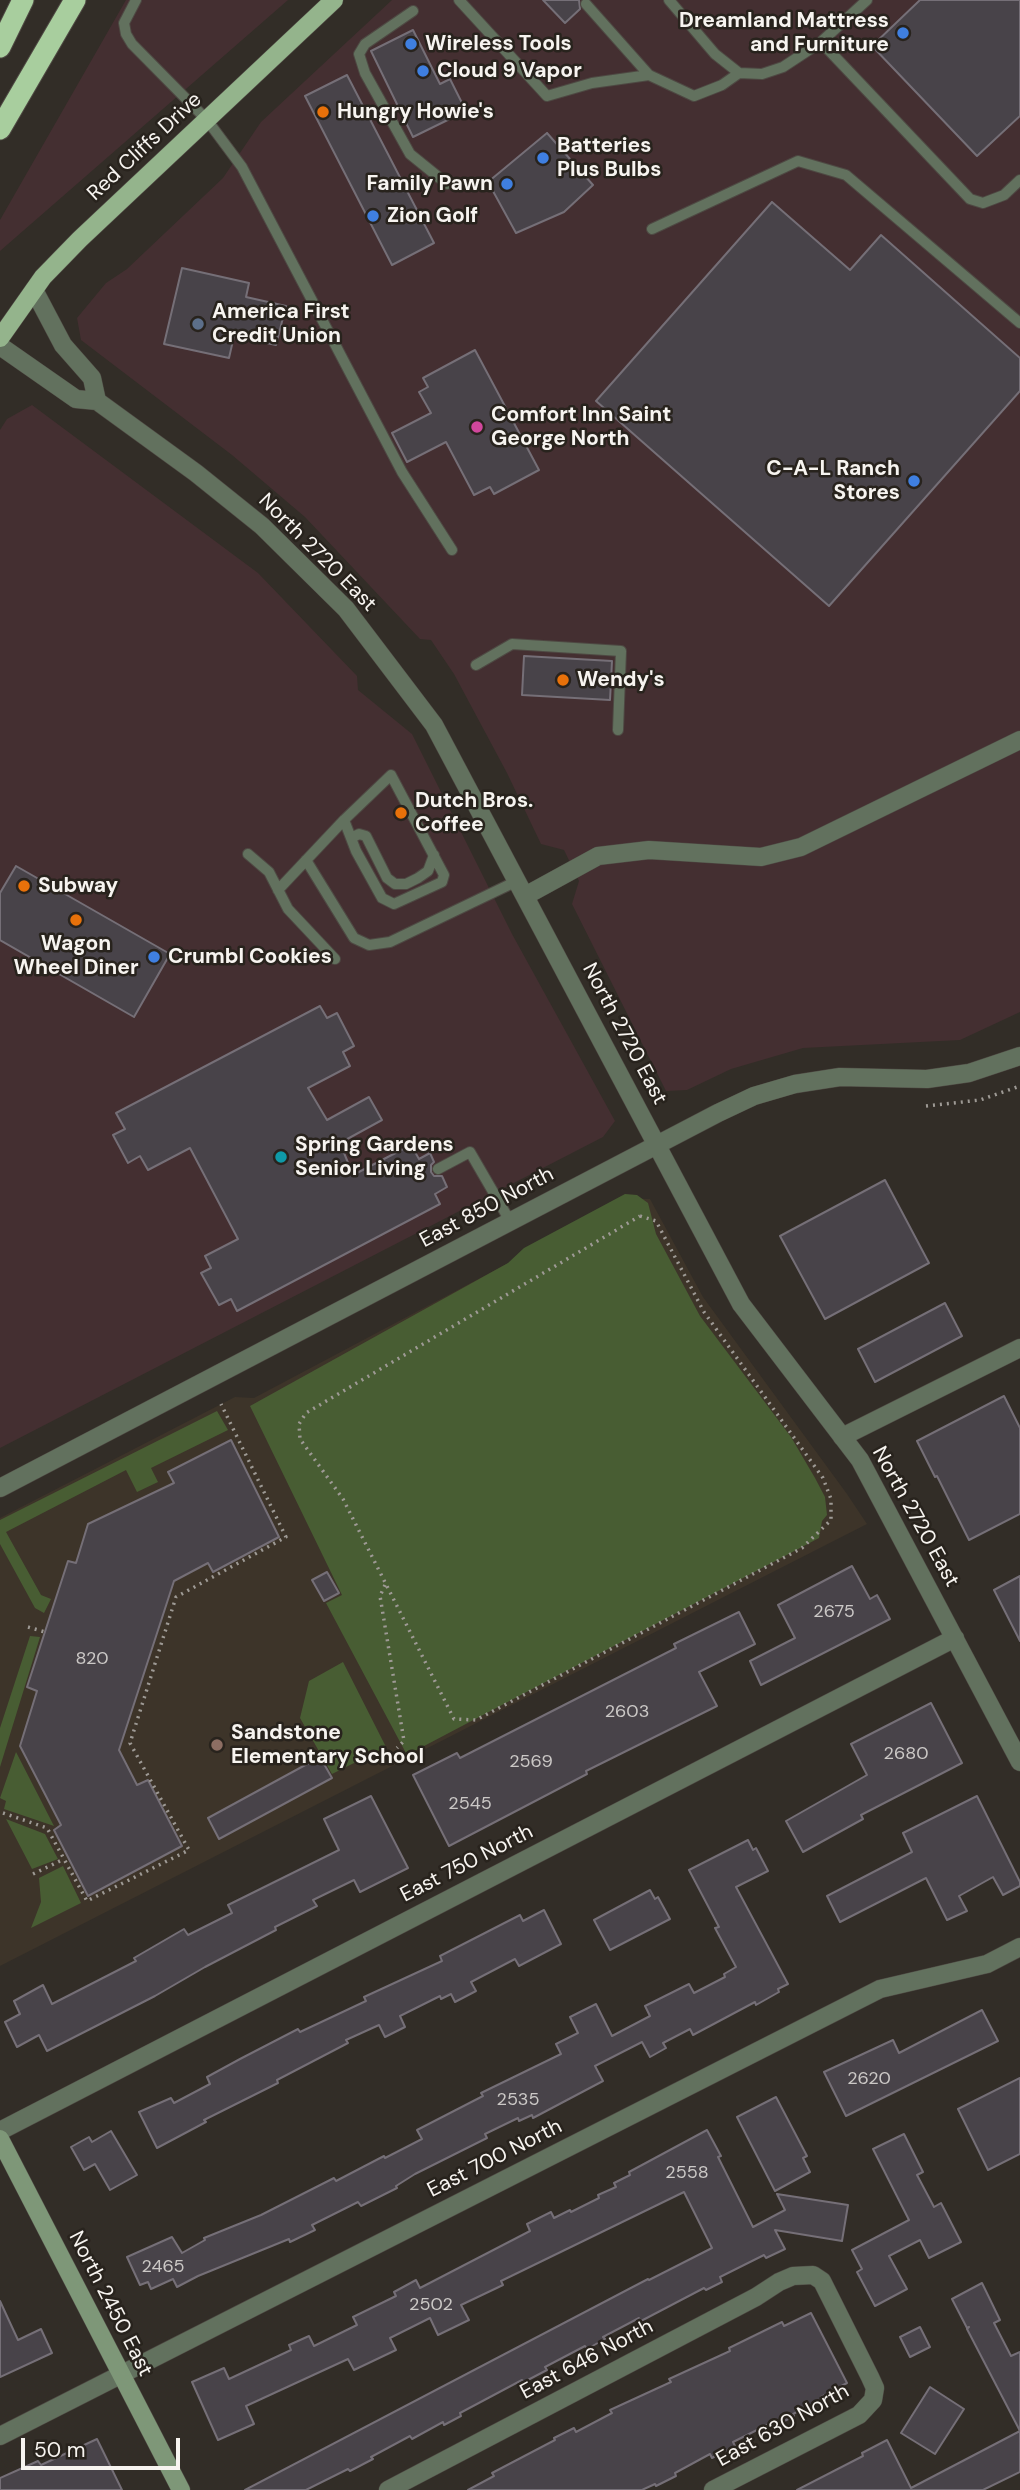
<!DOCTYPE html>
<html>
<head>
<meta charset="utf-8">
<style>
	body { margin:0 }
	#map { position:relative; width:1020px; height:2490px; overflow:hidden; background:#322d27; font-family:"DM Sans",sans-serif }
	canvas { display:block }
	.scale { position:absolute; left:21px; top:2438px; width:159px; height:32px; box-sizing:border-box; border:4px solid #f7f4f0; border-top:0; padding-left:9px; font-size:21px; line-height:24px; white-space:nowrap; color:#f7f4f0; -webkit-text-stroke:5px #28231d; paint-order:stroke }
</style>
</head>
<body>
<div id="map">
<canvas width="1020" height="2490"></canvas>
<div class="scale">50 m</div>
</div>
<script>
const context = document.querySelector('canvas').getContext('2d');
context.lineJoin = 'round';
function paint(path, color) {
  context.fillStyle = color;
  context.fill(path, 'evenodd');
}
function toPath(rows) {
  const path = new Path2D();
  for (const r of rows) {
    path.moveTo(r[0], r[1]);
    for (let i = 2; i < r.length; i += 2) path.lineTo(r[i], r[i + 1]);
  }
  return path;
}
function stroke(path, color, width, dash) {
  context.strokeStyle = color;
  context.lineWidth = width;
  context.lineCap = dash ? 'butt' : 'round';
  context.setLineDash(dash || []);
  context.stroke(path);
}
function label(font, color, halo, rows, align = 'center') {
  context.font = font + ' "DM Sans",sans-serif';
  context.lineWidth = 5;
  context.setLineDash([]);
  context.textBaseline = 'middle';
  context.strokeStyle = halo;
  context.fillStyle = color;
  for (const [text, x, y, turn = 0] of rows) {
    context.save();
    context.translate(x, y);
    context.rotate((+turn || 0) * Math.PI / 180);
    context.textAlign = isNaN(turn) ? turn : align;
    if (halo) context.strokeText(text, 0, 0);
    context.fillText(text, 0, 0);
    context.restore();
  }
}
paint(toPath([
	[126,0,288,0,0,251,0,220],
	[392,0,1020,0,1020,1012,960,1040,803,1048,731,1069,687,1090,666,1091,572,904,579,881,564,850,541,844,507,773,454,674,431,640,420,639,305,517,232,455,81,340,77,318,106,283,127,269,223,178,261,122],
	[32,405,258,573,357,676,358,690,412,734,512,934,615,1121,603,1137,0,1448,0,430,7,419]
]), '#442f31');
paint(toPath([
	[629,1199,650,1199,703,1297,847,1494,867,1524,0,1966,0,1518,235,1397,254,1398]
]), '#3d3429');
paint(toPath([
	[625,1194,637,1195,648,1203,656,1234,700,1316,791,1437,815,1478,825,1497,827,1515,822,1521,819,1538,407,1755,326,1603,342,1595,250,1406,508,1263,524,1248],
	[217,1411,228,1430,151,1468,158,1482,137,1492,126,1470,6,1532,41,1595,51,1599,44,1613,35,1608,0,1544,0,1520],
	[30,1636,40,1637,0,1767,0,1728],
	[343,1662,386,1747,332,1774,300,1718,309,1681],
	[16,1752,54,1826,4,1809,6,1801,0,1798],
	[6,1819,45,1834,58,1859,32,1869],
	[63,1866,81,1903,31,1928,41,1902,39,1878]
]), '#485d33');
const building = toPath([
	[543,0,579,0,580,9,565,23,543,0],
	[920,0,1020,0,1020,116,977,156,872,46,920,0],
	[413,30,440,84,450,79,466,111,413,137,371,51,413,30],
	[347,75,434,243,392,265,305,96,347,75],
	[547,133,593,185,564,212,516,233,488,182,547,133],
	[772,202,850,270,881,235,1020,358,1020,391,829,606,596,401,772,202],
	[182,268,249,283,246,297,286,306,276,345,234,336,229,358,164,344,182,268],
	[475,350,539,470,494,494,490,487,474,495,446,442,407,462,392,433,431,413,419,392,428,387,423,378,475,350],
	[524,656,612,661,610,700,522,695,524,656],
	[16,866,170,954,134,1017,0,940,0,893,16,866],
	[320,1006,327,1018,337,1013,354,1046,343,1052,350,1066,308,1088,327,1120,369,1097,382,1120,340,1143,353,1175,411,1145,419,1159,430,1153,434,1162,431,1165,431,1172,434,1176,442,1176,447,1187,435,1194,440,1204,237,1311,231,1299,219,1305,201,1273,211,1268,205,1256,238,1239,190,1148,148,1170,140,1156,128,1163,113,1135,125,1129,116,1113,320,1006],
	[885,1180,929,1263,825,1319,780,1236,885,1180],
	[945,1303,962,1336,875,1382,858,1349,945,1303],
	[1004,1396,1020,1428,1020,1514,969,1540,937,1476,935,1477,917,1441,1004,1396],
	[231,1440,279,1537,213,1572,208,1563,174,1581,119,1750,137,1785,148,1780,182,1846,88,1896,54,1830,61,1825,20,1746,37,1691,27,1687,68,1561,76,1563,88,1524,174,1483,168,1472,231,1440],
	[852,1566,870,1599,877,1595,890,1619,761,1685,750,1661,795,1638,778,1605,852,1566],
	[327,1572,339,1593,324,1601,312,1580,327,1572],
	[1020,1576,1020,1641,994,1590,1020,1576],
	[739,1612,755,1644,699,1672,717,1706,586,1771,587,1774,449,1846,413,1775,457,1753,460,1758,676,1648,674,1644,739,1612],
	[931,1703,962,1763,861,1815,863,1819,803,1852,786,1821,867,1775,851,1744,931,1703],
	[320,1757,332,1778,219,1839,208,1818,320,1757],
	[371,1796,408,1868,360,1892,354,1880,313,1900,317,1906,275,1927,276,1930,205,1967,155,1996,47,2051,39,2035,17,2047,5,2022,20,2014,14,2001,43,1985,52,2004,136,1961,134,1958,184,1929,188,1935,232,1913,228,1905,339,1850,324,1819,371,1796],
	[977,1796,1020,1882,1020,1886,1003,1895,993,1877,959,1896,967,1911,947,1920,926,1878,840,1922,827,1896,912,1852,903,1833,977,1796],
	[748,1840,753,1850,756,1848,768,1871,736,1887,788,1984,778,1989,779,1992,756,2005,755,2002,693,2035,690,2029,663,2043,666,2048,650,2057,642,2042,595,2066,603,2081,533,2118,532,2115,519,2121,518,2118,485,2134,487,2138,415,2174,396,2186,397,2188,361,2206,358,2202,312,2225,315,2230,290,2242,289,2239,198,2276,177,2287,173,2279,151,2289,148,2282,140,2285,127,2257,172,2237,182,2253,205,2240,204,2238,261,2215,334,2178,336,2181,384,2156,385,2158,422,2139,417,2130,483,2096,481,2093,561,2054,556,2044,578,2033,570,2017,596,2004,612,2036,650,2016,645,2006,689,1984,694,1993,725,1977,724,1974,736,1967,715,1928,719,1927,689,1870,748,1840],
	[650,1890,655,1899,658,1897,670,1919,610,1950,594,1920,650,1890],
	[544,1910,561,1944,519,1966,515,1959,471,1982,476,1991,455,2002,451,1994,441,1999,440,1996,400,2016,405,2027,385,2037,379,2025,346,2040,348,2043,277,2080,278,2083,204,2120,206,2122,157,2148,139,2112,171,2098,174,2103,210,2084,207,2077,240,2059,298,2029,300,2032,366,2001,364,1997,442,1961,440,1956,520,1915,523,1921,544,1910],
	[982,2010,998,2041,846,2116,824,2072,893,2040,899,2053,982,2010],
	[1020,2078,1020,2154,988,2170,958,2109,1020,2078],
	[776,2097,807,2156,803,2158,810,2172,775,2191,737,2117,776,2097],
	[707,2130,721,2156,718,2157,753,2227,785,2210,777,2194,848,2205,842,2241,775,2230,785,2249,766,2258,764,2255,720,2277,722,2282,706,2290,704,2288,641,2321,639,2318,603,2337,605,2339,587,2349,585,2346,545,2367,547,2370,524,2382,522,2380,460,2413,461,2416,444,2425,443,2422,412,2439,410,2436,371,2457,373,2459,350,2471,348,2469,306,2490,245,2490,648,2279,649,2280,712,2248,684,2192,501,2281,503,2285,461,2305,469,2320,438,2335,430,2318,390,2338,396,2350,354,2370,348,2359,246,2406,254,2424,218,2440,192,2382,224,2368,229,2379,291,2350,289,2345,309,2336,314,2346,357,2325,353,2317,396,2296,394,2292,416,2280,420,2288,530,2231,527,2224,551,2212,554,2218,570,2210,571,2212,599,2198,598,2195,616,2187,614,2183,630,2175,629,2172,707,2130],
	[111,2131,137,2175,110,2190,95,2164,84,2170,71,2147,89,2137,92,2142,111,2131],
	[904,2134,923,2172,917,2175,934,2207,941,2203,961,2242,929,2258,920,2240,889,2256,907,2289,875,2306,857,2272,862,2269,852,2250,909,2220,873,2149,904,2134],
	[982,2283,1000,2320,994,2323,1011,2356,1020,2352,1020,2431,967,2329,969,2327,967,2328,952,2299,982,2283],
	[0,2301,18,2340,41,2329,52,2353,0,2377,0,2301],
	[811,2313,847,2383,821,2397,822,2399,793,2414,794,2416,771,2428,769,2424,733,2442,735,2446,712,2458,710,2454,675,2473,676,2476,656,2486,655,2484,642,2490,468,2490,494,2476,492,2473,555,2440,554,2438,574,2428,576,2432,612,2413,610,2410,671,2382,669,2379,730,2351,729,2348,782,2322,784,2326,811,2313],
	[920,2327,930,2347,910,2357,900,2337,920,2327],
	[930,2387,964,2409,935,2454,901,2433,930,2387],
	[1020,2431,1020,2472,983,2490,797,2490,863,2456,862,2453,887,2440,911,2488,1020,2431],
	[97,2439,122,2490,0,2490,0,2478,38,2461,41,2465,97,2439]
]);
paint(building, '#484349');
stroke(building, '#756f77', 2);
const lane = toPath([
	[136,0,124,23,126,34,132,44,207,120,242,167,402,472,452,550],
	[459,0,547,96,592,83,649,75,694,96,722,85,739,73],
	[669,0,715,54,739,73,762,74,783,67,821,42,867,0],
	[586,4,649,75],
	[413,11,365,44,359,54,365,73,410,154,447,184],
	[821,42,970,199,983,203,1004,195,1020,180],
	[652,229,798,161,846,175,1020,323],
	[476,665,512,644,621,651,618,730],
	[351,838,359,834,366,836,387,878,395,884,406,884,418,878,428,871,434,855],
	[248,854,269,872,288,909,335,959],
	[306,860,354,938,369,945,390,942,517,881],
	[278,890,344,820,391,775,444,875,442,882,394,904,382,898,356,851,344,820],
	[438,1169,470,1152,510,1221]
]);
const street = toPath([
	[34,290,63,345,92,378,97,401],
	[0,346,76,399,97,401,196,473,262,526,346,609,434,725,741,1304,860,1460,1020,1762],
	[525,896,598,856,649,850,761,857,801,847,1020,740],
	[842,1437,1020,1348],
	[0,1488,718,1113,754,1096,795,1084,840,1077,927,1079,969,1073,1020,1056],
	[0,2131,955,1638],
	[0,2436,880,1989,987,1964,1020,1947],
	[388,2490,756,2297,779,2282,793,2276,813,2275,822,2281,870,2377,875,2388,873,2400,859,2415,713,2490]
]);
const secondary = toPath([
	[0,2139,181,2490]
]);
const primary = toPath([
	[0,338,43,277,80,239,334,0]
]);
const highway = toPath([
	[0,47,23,0],
	[0,129,75,0]
]);
stroke(lane, '#4e4943', 12);
stroke(street, '#4e4943', 19);
stroke(secondary, '#4e4943', 19);
stroke(primary, '#4e4943', 19);
stroke(highway, '#4e4943', 23);
stroke(toPath([
	[926,1106,980,1100,1020,1086],
	[640,1216,656,1221,704,1312,823,1478,831,1499,831,1520,802,1548,476,1720,454,1719,343,1499,300,1439,299,1424,306,1413,640,1216],
	[385,1585,380,1596,404,1741,397,1748],
	[28,1627,45,1632],
	[3,1813,47,1828,87,1901,189,1850,130,1743,176,1597,286,1537,221,1404],
	[33,1874,64,1859]
]), '#9e9a95', 3.5, [2, 5]);
stroke(lane, '#62715e', 10);
stroke(street, '#62715e', 18);
stroke(secondary, '#7e9778', 18);
stroke(primary, '#94b48c', 18);
stroke(highway, '#a8ce9e', 21);
for (const [x, y, r, color] of [
	[903,33,7,"#3f7fe0"],
	[411,44,7,"#3f7fe0"],
	[423,71,7,"#3f7fe0"],
	[323,112,7,"#e8710a"],
	[543,158,7,"#3f7fe0"],
	[507,184,7,"#3f7fe0"],
	[373,216,7,"#3f7fe0"],
	[198,324,7,"#5c6f8a"],
	[477,427,7,"#d1479c"],
	[914,481,7,"#3f7fe0"],
	[563,680,7,"#e8710a"],
	[401,813,7,"#e8710a"],
	[24,886,7,"#e8710a"],
	[76,920,7,"#e8710a"],
	[154,957,7,"#3f7fe0"],
	[281,1157,7,"#0f9aa8"],
	[217,1745,7,"#8d6e63"]
]) {
  const dot = new Path2D();
  dot.arc(x, y, r, 0, 2 * Math.PI);
  context.fillStyle = color;
  context.fill(dot);
  stroke(dot, '#28231d', 2.5);
}
label('18px', '#cbc8c6', null, [
	["2675",834,1612],
	["820",92,1659],
	["2603",627,1712],
	["2680",906,1754],
	["2569",531,1762],
	["2545",470,1804],
	["2620",869,2079],
	["2535",518,2100],
	["2558",687,2173],
	["2465",163,2267],
	["2502",431,2305]
]);
label('bold 21px', '#f7f4f0', '#28231d', [
	["Dreamland Mattress",889,21,"right"],
	["and Furniture",889,45,"right"],
	["Wireless Tools",425,44],
	["Cloud 9 Vapor",437,71],
	["Hungry Howie's",337,112],
	["Batteries",557,146],
	["Plus Bulbs",557,170],
	["Family Pawn",493,184,"right"],
	["Zion Golf",387,216],
	["America First",212,312],
	["Credit Union",212,336],
	["Comfort Inn Saint",491,415],
	["George North",491,439],
	["C-A-L Ranch",900,469,"right"],
	["Stores",900,493,"right"],
	["Wendy's",577,680],
	["Dutch Bros.",415,801],
	["Coffee",415,825],
	["Subway",38,886],
	["Wagon",76,944,"center"],
	["Wheel Diner",76,968,"center"],
	["Crumbl Cookies",168,957],
	["Spring Gardens",295,1145],
	["Senior Living",295,1169],
	["Sandstone",231,1733],
	["Elementary School",231,1757]
], 'left');
label('21px', '#f7f4f0', '#28231d', [
	["Red Cliffs Drive",145,147,-43],
	["North 2720 East",317,553,45],
	["North 2720 East",624,1034,62],
	["East 850 North",487,1208,-28],
	["North 2720 East",915,1517,61],
	["East 750 North",467,1864,-27],
	["East 700 North",495,2159,-27],
	["North 2450 East",110,2304,63],
	["East 646 North",587,2360,-28],
	["East 630 North",783,2426,-29]
]);
</script>
</body>
</html>
